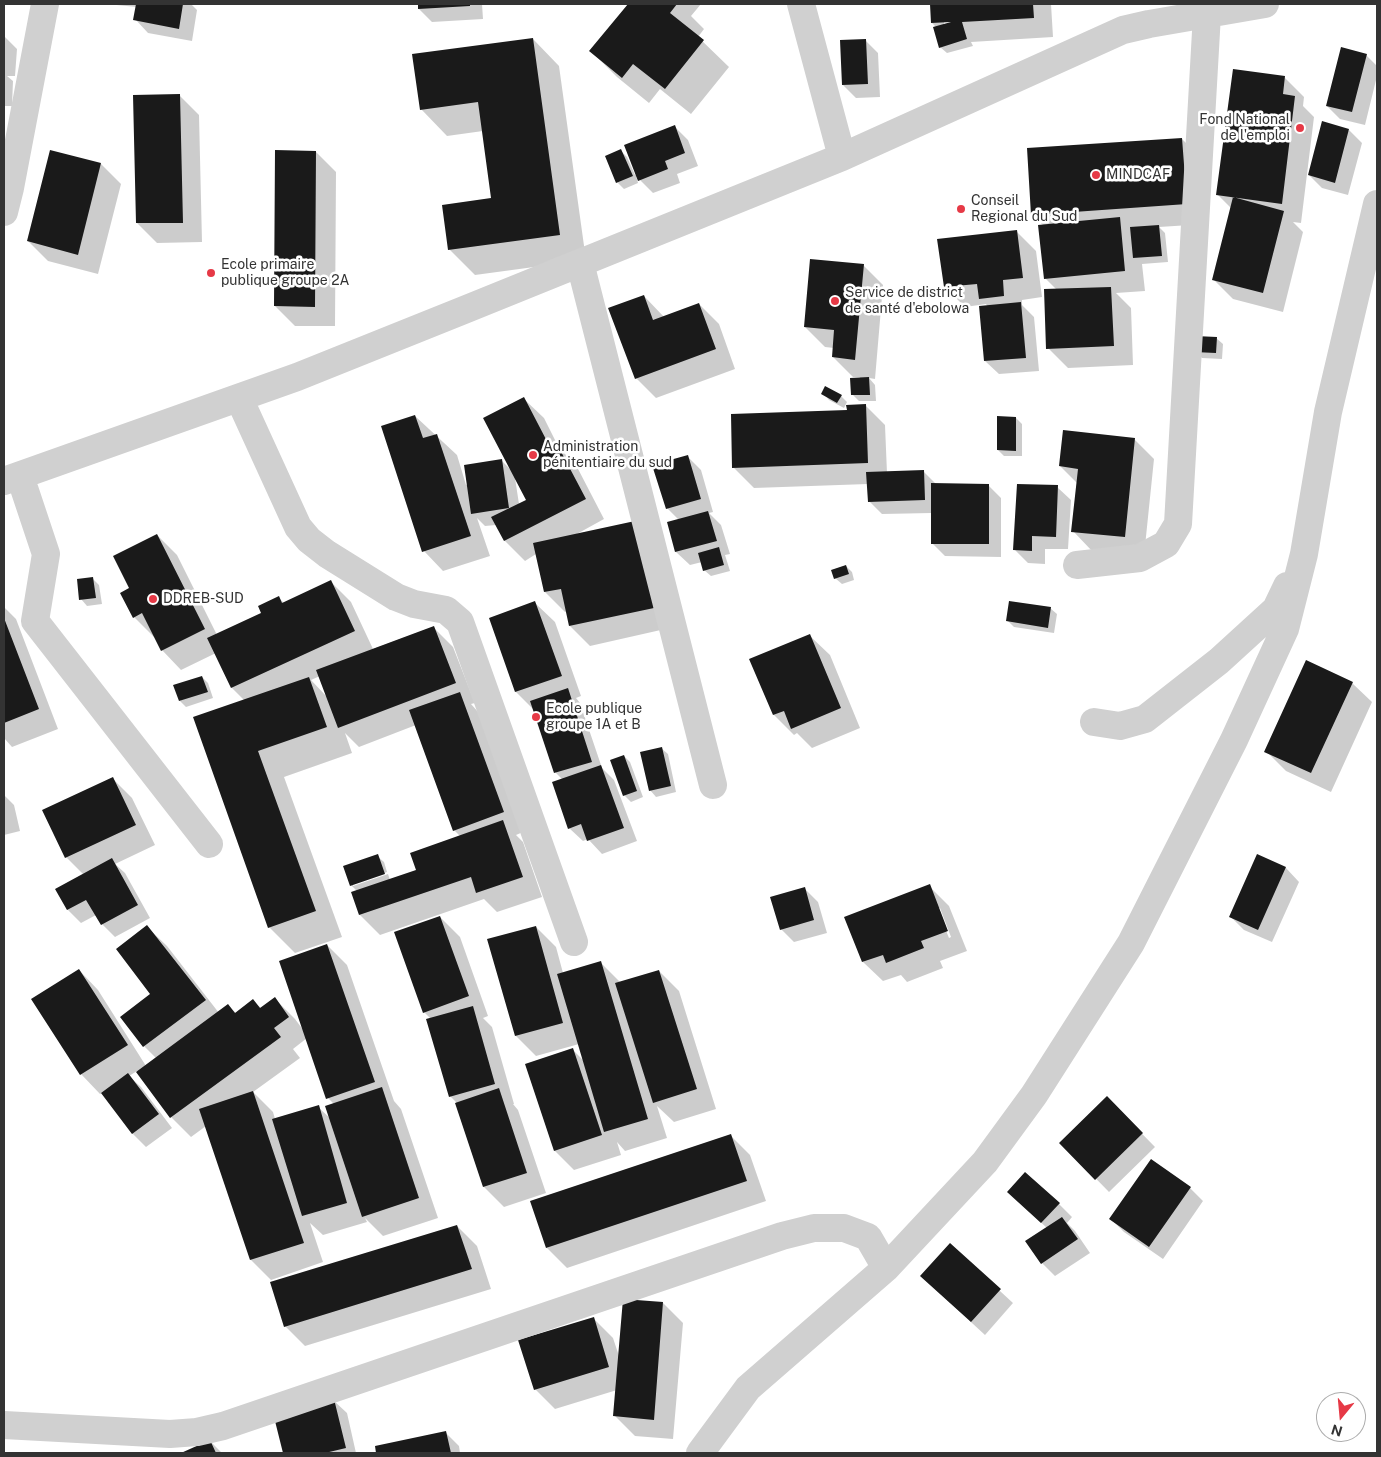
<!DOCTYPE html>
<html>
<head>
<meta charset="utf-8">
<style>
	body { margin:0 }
	#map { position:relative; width:1381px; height:1457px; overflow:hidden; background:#fff; font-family:"Public Sans",sans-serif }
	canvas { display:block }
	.frame { position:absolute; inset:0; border:5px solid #333; pointer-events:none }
	.north { position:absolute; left:1316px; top:1392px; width:50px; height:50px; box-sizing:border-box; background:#fff; border:1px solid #adadad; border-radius:50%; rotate:197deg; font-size:14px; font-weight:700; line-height:20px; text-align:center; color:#333 }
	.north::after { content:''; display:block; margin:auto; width:18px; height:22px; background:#e63946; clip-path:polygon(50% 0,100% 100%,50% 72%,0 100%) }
</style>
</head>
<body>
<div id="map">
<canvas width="1381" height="1457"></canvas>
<div class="frame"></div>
<div class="north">N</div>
</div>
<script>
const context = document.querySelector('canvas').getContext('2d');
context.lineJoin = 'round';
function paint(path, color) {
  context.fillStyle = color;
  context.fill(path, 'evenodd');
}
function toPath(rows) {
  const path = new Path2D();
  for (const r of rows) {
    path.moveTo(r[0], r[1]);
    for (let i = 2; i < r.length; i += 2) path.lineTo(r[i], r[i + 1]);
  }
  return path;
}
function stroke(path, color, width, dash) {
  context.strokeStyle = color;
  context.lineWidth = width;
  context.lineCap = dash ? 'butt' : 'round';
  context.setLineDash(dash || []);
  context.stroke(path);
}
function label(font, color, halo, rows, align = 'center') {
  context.font = font + ' "Public Sans",sans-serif';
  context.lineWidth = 5;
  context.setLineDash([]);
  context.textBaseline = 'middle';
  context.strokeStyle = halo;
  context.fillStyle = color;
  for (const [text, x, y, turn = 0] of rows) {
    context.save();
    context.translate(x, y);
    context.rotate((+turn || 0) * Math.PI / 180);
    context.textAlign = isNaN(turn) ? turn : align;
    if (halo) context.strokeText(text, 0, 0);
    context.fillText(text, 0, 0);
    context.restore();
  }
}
paint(toPath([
	[106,4,191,4,197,10,192,41,148,33,135,19,137,7],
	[419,4,482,4,483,19,432,22,419,9],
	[629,4,701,4,691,16,704,29,698,37,729,67,691,114,660,89,649,103,617,77,591,51],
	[931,4,1051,4,1053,37,971,42,973,46,947,53,940,47,936,27,932,23],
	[954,21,951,24,944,24,944,22],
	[4,36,17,49,15,76,7,76,13,81,12,106,4,106],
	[533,39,559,66,586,260,475,275,449,249,493,199,483,131,447,136,421,109],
	[865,40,878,53,880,97,856,98,843,85],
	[1366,55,1377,66,1377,76,1365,125,1340,119,1327,106],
	[1284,77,1304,97,1303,106,1314,117,1301,223,1293,222,1303,232,1283,312,1233,299,1213,279,1231,208,1218,195],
	[179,95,199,115,202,242,157,243,137,223],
	[675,127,688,140,698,166,677,174,680,183,653,193,636,176,638,183,624,189,617,182,621,151,627,157,635,175,637,174],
	[1349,130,1362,143,1348,195,1322,188,1309,175],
	[1182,139,1202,159,1206,224,1159,227,1165,233,1168,262,1142,264,1145,291,1116,293,1131,308,1133,365,1068,368,1048,348,1057,290,1045,278,1044,226,1032,214],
	[51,151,101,164,121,184,98,274,48,261,28,241],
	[316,152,336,172,335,326,295,326,275,306],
	[1016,231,1036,251,1042,297,1022,300,1022,305,1034,317,1039,371,999,374,985,361,988,307,986,304,965,307,945,287],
	[863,265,883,285,875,379,869,378,875,385,876,401,859,401,853,395,860,377,853,377,833,357,834,348,825,347,805,327],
	[644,296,664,317,699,304,719,324,735,369,656,398,636,378],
	[1216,338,1223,344,1222,359,1202,358,1196,352],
	[823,393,841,396,847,402,844,408,829,400],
	[524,399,544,418,559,448,576,465,604,519,575,535,635,522,674,627,590,646,570,626,567,611,565,612,545,592,536,554,525,561,505,541,496,525,485,526,477,518,490,556,443,571,424,551,415,416,457,455,466,485,501,460,511,470],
	[515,478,527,500,519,504],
	[865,405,885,425,887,473,924,472,937,485,988,485,1001,498,1001,557,945,556,932,543,932,513,882,514,869,501,868,484,754,488,734,468,848,412],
	[1016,418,1022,424,1022,456,1004,456,998,450],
	[1134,439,1154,459,1144,556,1092,551,1073,531,1077,483,1060,466],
	[687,456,701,470,713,512,709,513,721,525,730,554,725,555,730,571,711,576,704,570,702,562,690,565,676,552,679,520,667,508],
	[1057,487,1071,500,1068,549,1045,549,1045,564,1028,563,1015,550],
	[157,535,177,555,217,635,263,614,279,598,285,604,331,582,351,602,373,649,433,627,453,647,475,703,471,704,479,713,523,832,516,835,523,842,542,897,497,912,484,899,380,935,360,915,352,893,357,891,351,885,377,856,384,862,387,872,353,884,353,886,388,874,390,880,417,871,460,836,454,830,416,725,359,747,345,733,352,753,284,777,342,937,295,953,269,927,245,701,232,688,216,653,181,670,162,650,155,636,154,637,134,617,131,588],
	[320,676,327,697,311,680],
	[846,566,852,572,854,580,842,584,835,578],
	[93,579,99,585,102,604,87,606,81,599],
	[535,603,555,622,581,696,576,698,580,703,602,768,614,780,637,841,602,854,588,839,583,841,569,828,563,780,556,773,534,710,516,692,490,618],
	[4,607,16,619,58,729,12,747,4,738],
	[1050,608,1057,614,1054,633,1014,627,1008,621],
	[810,636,830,655,860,728,812,748,797,733,794,735,774,715,751,659],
	[202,677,208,683,213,698,186,707,180,701],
	[1352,683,1372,702,1331,792,1286,771,1266,751],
	[661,748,668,754,676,792,656,797,650,790],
	[624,756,630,762,643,797,631,802,624,795],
	[112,778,132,798,155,845,115,864,125,873,150,918,115,937,102,924,96,915,81,923,68,910,57,889,84,875,66,857,44,811],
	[4,795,14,805,20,831,4,835],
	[1258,856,1286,868,1299,882,1272,942,1244,930,1230,916],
	[929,886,949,906,967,951,940,961,943,968,907,982,901,975,883,981,863,962],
	[937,908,940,908,951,937,949,938],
	[805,889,818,902,827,933,794,942,781,929],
	[440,917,460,937,488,1016,483,1018,492,1027,514,1104,513,1104,518,1110,546,1193,504,1207,484,1187,456,1102,450,1096,431,1019,424,1012],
	[147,927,167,946,219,1013,228,1006,236,1013,253,1001,261,1008,275,999,295,1019,304,1031,327,945,347,965,394,1101,401,1109,438,1218,383,1236,365,1218,367,1222,323,1235,310,1223,323,1262,271,1280,251,1260,206,1126,191,1137,171,1117,137,1071,129,1076,141,1087,172,1128,146,1147,133,1134,102,1093,100,1094,81,1074,79,970,98,990,146,1066,156,1058,144,1046,122,1017,152,994],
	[307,1038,328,1098,334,1104,331,1119,318,1107,275,1119,273,1112,253,1092,300,1058,293,1049],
	[536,927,556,947,563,973,600,962,621,983,659,971,679,991,716,1109,674,1122,657,1106,667,1138,625,1151,617,1142,621,1155,574,1170,555,1151,572,1049,584,1061,579,1044,536,1056,516,1036],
	[1107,1098,1155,1147,1109,1192,1061,1143],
	[730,1135,750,1155,766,1201,567,1268,547,1248],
	[1190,1188,1203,1201,1163,1259,1124,1232,1111,1219],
	[1059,1204,1072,1217,1067,1223,1075,1231,1090,1253,1055,1276,1042,1263,1047,1228,1022,1205],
	[457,1226,477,1246,491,1289,305,1346,285,1326],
	[950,1245,1013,1303,985,1335,935,1289],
	[663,1303,683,1323,673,1439,635,1436,615,1416,617,1390,555,1409,535,1389,593,1318,613,1338,620,1359],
	[333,1400,347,1413,356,1453,284,1453,275,1414],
	[446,1433,459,1446,460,1453,378,1453,376,1447],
	[210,1441,222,1453,184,1453]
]), '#0003');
paint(toPath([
	[136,4,183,4,179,29,133,20],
	[418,4,470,4,470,6,418,9],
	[628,4,677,4,670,13,704,40,665,89,633,64,622,78,589,51],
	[930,4,1033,4,1034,18,962,22,967,39,939,48,933,27,951,22,931,23],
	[533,38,560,235,448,250,442,205,491,198,478,102,420,110,412,54],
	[866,39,868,84,842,85,840,40],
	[1341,47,1367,54,1352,112,1326,106],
	[1233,69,1285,76,1283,94,1295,96,1282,204,1216,195],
	[180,94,183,223,136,223,133,95],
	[1322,121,1349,129,1335,183,1308,175],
	[675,125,685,153,665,161,668,169,638,181,624,145],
	[1182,138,1187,204,1031,215,1027,148],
	[621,149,633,176,616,183,605,156],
	[50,150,101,163,78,255,27,241],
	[275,150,316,151,315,307,274,306],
	[1233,197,1284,211,1263,293,1212,280],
	[1120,217,1125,271,1044,279,1038,225],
	[1159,225,1162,256,1133,258,1130,227],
	[1017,230,1023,278,1003,280,1004,296,979,299,977,284,944,287,937,239],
	[810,259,864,264,855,360,832,357,834,330,804,327],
	[1111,287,1114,346,1046,349,1044,289],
	[644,295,653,320,699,303,716,349,635,379,608,308],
	[1021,302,1026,358,984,361,979,306],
	[1195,336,1217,337,1216,353,1194,352],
	[869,377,870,395,851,395,850,378],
	[825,386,842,395,837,403,821,394],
	[524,397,550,447,557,444,586,499,504,541,491,517,526,500,483,418],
	[866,404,868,463,732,468,731,414,847,410,846,405],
	[415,415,423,438,437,434,471,536,422,552,381,426],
	[997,416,1016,417,1016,451,997,450],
	[1063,430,1135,438,1125,537,1071,532,1078,469,1059,466],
	[688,455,701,499,666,509,652,465],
	[502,459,509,508,471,514,464,465],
	[924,470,925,500,868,502,866,472],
	[931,483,989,484,989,544,931,544],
	[1017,484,1058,485,1056,537,1032,536,1032,551,1013,550],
	[708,511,717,541,675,552,667,522],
	[635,521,654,608,569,626,561,589,544,592,533,543],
	[157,534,205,629,161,651,142,613,133,618,120,593,129,588,113,556],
	[719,547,724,565,703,571,698,553],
	[846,565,849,574,834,579,831,570],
	[93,577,96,598,79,600,77,579],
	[331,580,355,631,231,688,207,638,261,613,258,606,279,596,282,603],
	[535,601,562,676,515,692,489,618],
	[1009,601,1051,607,1048,628,1006,621],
	[4,618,39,709,4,723],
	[434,626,456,683,338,728,316,670],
	[810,634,841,708,791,729,784,711,773,715,749,659],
	[1306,660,1353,682,1311,773,1264,752],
	[202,676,208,692,179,701,173,685],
	[309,677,327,727,258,751,316,911,268,928,193,717],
	[568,688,592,762,554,773,530,701],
	[460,692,504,812,453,831,409,710],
	[662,747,671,786,649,791,640,752],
	[624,755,637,791,623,796,610,760],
	[601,765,624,828,587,841,581,824,568,829,552,782],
	[113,777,136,825,65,858,42,810],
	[503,820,523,877,476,893,471,877,359,915,351,892,416,870,410,853],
	[378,854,385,874,350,886,343,866],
	[1257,854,1286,867,1258,930,1229,917],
	[112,858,138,905,101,925,86,900,67,910,55,889],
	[930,884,948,931,921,941,924,948,886,963,883,955,862,962,844,917],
	[805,887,814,920,780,930,770,897],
	[440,916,469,996,423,1013,394,932],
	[147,925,206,1000,143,1047,120,1017,150,994,116,949],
	[536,926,563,1023,515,1036,487,939],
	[327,944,375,1082,326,1099,279,961],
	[601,961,648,1119,604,1132,557,974],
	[79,969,128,1045,80,1075,31,999],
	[659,970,697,1089,653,1103,615,983],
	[275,997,289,1017,274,1028,281,1037,170,1118,136,1072,228,1004,235,1013,253,999,260,1008],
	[473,1006,495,1084,449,1097,426,1019],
	[573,1048,602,1135,554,1151,525,1064],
	[128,1073,159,1114,132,1134,101,1093],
	[382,1087,419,1198,362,1217,325,1106],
	[499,1088,527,1173,483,1187,455,1103],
	[253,1091,304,1243,250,1260,199,1109],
	[1107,1096,1143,1133,1095,1180,1059,1143],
	[319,1105,347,1203,302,1216,272,1119],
	[731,1134,747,1181,546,1248,530,1201],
	[1151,1159,1191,1187,1149,1247,1109,1219],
	[1025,1172,1060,1203,1041,1223,1007,1192],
	[1062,1217,1078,1239,1041,1264,1025,1241],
	[457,1225,472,1269,284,1327,270,1282],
	[950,1243,1001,1289,971,1322,920,1276],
	[623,1299,663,1302,654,1420,613,1416],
	[594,1317,609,1367,534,1390,518,1340],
	[334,1399,346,1448,325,1453,283,1453,273,1413],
	[446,1431,451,1453,376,1453,375,1446],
	[210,1440,216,1453,181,1453]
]), '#1a1a1a');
stroke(toPath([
	[801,4,842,157],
	[4,212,10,188,45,4],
	[580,263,713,785],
	[239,398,298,527,309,540,327,554,396,597,414,604,446,610,460,622,574,942],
	[20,476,46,554,35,621,209,844],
	[4,481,297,377,464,310,842,157,1123,30,1149,24,1265,4],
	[1077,565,1140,558,1166,544,1178,524,1207,14],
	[1094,722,1120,726,1145,719,1219,661,1276,609,1287,586],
	[4,1425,170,1434,197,1432,223,1426,782,1236,814,1228,844,1228,868,1237,886,1268],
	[700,1453,748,1388,886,1268,985,1162,1034,1095,1131,943,1234,740,1285,629,1304,554,1328,412,1377,204]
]), '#d0d0d0', 28);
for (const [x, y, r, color] of [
	[1300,128,5,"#e63946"],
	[1096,175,5,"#e63946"],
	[961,209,5,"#e63946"],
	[211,273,5,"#e63946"],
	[835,301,5,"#e63946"],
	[533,455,5,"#e63946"],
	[153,599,5,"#e63946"],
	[536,717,5,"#e63946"]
]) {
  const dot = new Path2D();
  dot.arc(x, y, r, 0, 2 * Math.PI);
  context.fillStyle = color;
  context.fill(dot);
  stroke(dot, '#fff', 2);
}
label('14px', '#333', '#fff', [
	["Fond National",1290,120,"right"],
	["de l'emploi",1290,136,"right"],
	["MINDCAF",1106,175],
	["Conseil",971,201],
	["Regional du Sud",971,217],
	["Ecole primaire",221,265],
	["publique groupe 2A",221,281],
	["Service de district",845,293],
	["de santé d'ebolowa",845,309],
	["Administration",543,447],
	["pénitentiaire du sud",543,463],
	["DDREB-SUD",163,599],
	["Ecole publique",546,709],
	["groupe 1A et B",546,725]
], 'left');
</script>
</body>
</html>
